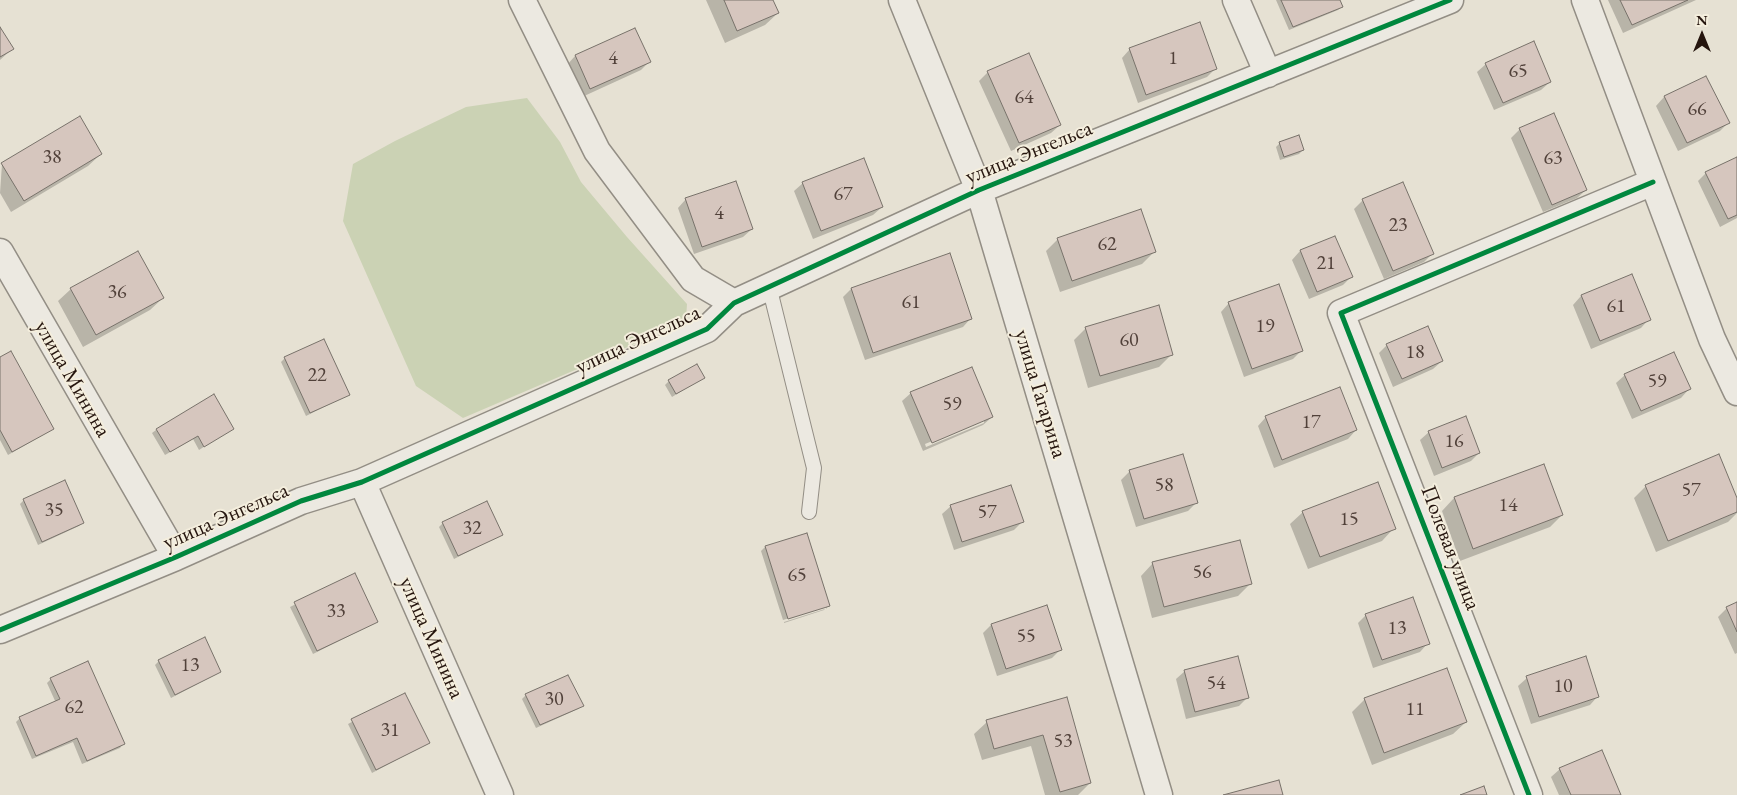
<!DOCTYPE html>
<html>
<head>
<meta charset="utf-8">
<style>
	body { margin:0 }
	#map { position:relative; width:1737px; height:795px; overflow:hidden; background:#e6e1d3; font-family:"EB Garamond",serif }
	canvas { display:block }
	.north { position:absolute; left:1677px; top:10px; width:50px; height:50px; -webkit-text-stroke:4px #f4eedd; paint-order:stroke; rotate:0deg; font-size:14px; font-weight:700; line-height:20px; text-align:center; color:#25150e }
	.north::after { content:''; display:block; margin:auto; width:18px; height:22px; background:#25150e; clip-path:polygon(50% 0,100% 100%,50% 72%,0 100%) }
</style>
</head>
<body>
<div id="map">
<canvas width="1737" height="795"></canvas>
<div class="north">N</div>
</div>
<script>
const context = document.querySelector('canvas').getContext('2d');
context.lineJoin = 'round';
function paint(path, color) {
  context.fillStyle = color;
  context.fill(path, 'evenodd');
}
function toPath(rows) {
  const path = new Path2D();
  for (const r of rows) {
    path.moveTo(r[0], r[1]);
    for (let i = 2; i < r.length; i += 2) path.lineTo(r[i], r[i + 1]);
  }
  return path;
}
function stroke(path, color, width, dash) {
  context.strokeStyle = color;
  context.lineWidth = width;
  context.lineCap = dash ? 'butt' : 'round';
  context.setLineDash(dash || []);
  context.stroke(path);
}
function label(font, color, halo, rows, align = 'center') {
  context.font = font + ' "EB Garamond",serif';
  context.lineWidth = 4;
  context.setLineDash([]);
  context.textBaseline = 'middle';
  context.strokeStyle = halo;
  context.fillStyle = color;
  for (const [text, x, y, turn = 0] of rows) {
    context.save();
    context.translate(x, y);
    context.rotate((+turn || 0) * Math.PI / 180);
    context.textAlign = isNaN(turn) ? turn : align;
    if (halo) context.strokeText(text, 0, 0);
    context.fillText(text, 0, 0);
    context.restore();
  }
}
paint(toPath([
	[527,98,560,142,581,182,627,237,687,304,686,319,617,352,463,418,416,386,343,221,353,164,395,141,466,107]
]), '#cbd2b4');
paint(toPath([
	[706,0,772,0,778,13,765,25,725,43],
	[1276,0,1339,0,1342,6,1338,10,1289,30],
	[1608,0,1696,0,1623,33],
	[0,29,12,49,0,60],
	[634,29,649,62,641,70,582,97,567,65,575,56],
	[1130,49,1215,69,1207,77,1138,103,1122,58],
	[1486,64,1550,82,1541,90,1494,110,1477,72],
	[988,72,1060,125,1051,133,1011,151,979,81],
	[1706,77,1728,123,1720,131,1678,151,1656,106,1664,97],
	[1554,115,1586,190,1577,198,1543,212,1511,138,1520,129],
	[1280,143,1303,150,1299,154,1280,160,1276,147],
	[101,154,88,166,11,212,0,193,2,164],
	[1737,159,1737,218,1720,227,1698,181,1706,173],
	[803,183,882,207,873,215,813,239,794,191],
	[686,199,752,229,743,237,694,254,678,208],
	[1363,200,1432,254,1424,262,1384,279,1354,209],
	[1334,237,1351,277,1343,285,1309,299,1292,260,1300,251],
	[1058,239,1154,252,1142,264,1060,292,1046,251],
	[949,255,971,318,963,327,865,360,843,297,851,289],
	[1631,276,1649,319,1641,328,1591,349,1573,305,1581,296],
	[71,289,163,298,150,310,83,347,58,301],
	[1229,303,1301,351,1293,359,1244,377,1221,312],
	[1086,328,1172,354,1159,367,1088,388,1074,340],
	[1387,345,1442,361,1433,369,1393,387,1379,353],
	[285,358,348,395,306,416,281,362],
	[0,359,53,429,8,455,0,440],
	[1625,375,1689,389,1681,398,1632,419,1616,383],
	[703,378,672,397,665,385,669,381],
	[911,393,992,417,983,425,923,451,902,401],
	[984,420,984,423,926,447,925,444],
	[1266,417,1356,430,1348,439,1274,468,1258,426],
	[233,428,199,450,193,439,165,455,152,433,156,430],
	[1429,432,1479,453,1471,461,1434,476,1420,440],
	[1543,465,1562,515,1550,527,1460,561,1442,511,1454,498],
	[1130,471,1197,502,1188,511,1136,527,1121,480],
	[1646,486,1737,501,1737,513,1728,522,1656,552,1634,498],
	[24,500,83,522,79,526,38,545,20,504],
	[951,506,1022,522,1014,530,954,550,942,514],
	[1303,512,1394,528,1382,541,1308,569,1290,524],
	[443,523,501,535,454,559,439,527],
	[765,547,828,606,826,609,826,606,783,620,761,551],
	[1153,563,1250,584,1238,596,1152,618,1141,576],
	[354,575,377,622,313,654,290,607],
	[1737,604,1737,653,1735,654,1718,617,1727,608],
	[825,609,824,610,784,623,784,622],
	[1366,615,1428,643,1420,652,1373,668,1358,623],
	[991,625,1060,650,1052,658,997,676,983,633],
	[159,661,220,672,171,698,155,665],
	[1446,669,1466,722,1453,734,1372,765,1352,712,1364,700],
	[1185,671,1247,698,1239,706,1186,719,1176,679],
	[1527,678,1598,696,1590,705,1531,724,1518,686],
	[51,679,123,744,120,748,82,764,73,742,32,759,16,722,20,718,56,703,47,683],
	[404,694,428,743,372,773,348,724],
	[526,695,582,706,578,709,536,728,522,699],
	[1066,699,1090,783,1078,795,1045,795,1031,746,982,760,974,734,987,722],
	[1560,769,1620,795,1559,795,1551,777]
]), '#0003');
const building = toPath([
	[724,0,773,0,779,13,737,31,724,0],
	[1281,0,1340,0,1343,7,1293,27,1281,0],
	[1620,0,1688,0,1632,25,1620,0],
	[1200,22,1217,69,1146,95,1129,48,1200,22],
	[0,27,14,49,0,57,0,27],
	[635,28,651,62,590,89,575,55,635,28],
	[1534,41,1551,82,1503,103,1485,63,1534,41],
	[1029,53,1061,125,1019,143,987,71,1029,53],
	[1706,76,1730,123,1687,143,1664,96,1706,76],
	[1554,113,1587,190,1552,205,1519,128,1554,113],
	[80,116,102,154,24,201,1,163,80,116],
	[1299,135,1304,150,1284,157,1279,142,1299,135],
	[1737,157,1737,215,1728,219,1705,172,1737,157],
	[864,158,883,207,821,231,802,182,864,158],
	[736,181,753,229,702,247,685,198,736,181],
	[1403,182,1434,254,1393,271,1362,199,1403,182],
	[1141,209,1156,252,1072,281,1057,238,1141,209],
	[1335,236,1353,277,1317,292,1300,250,1335,236],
	[138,251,164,298,96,335,70,288,138,251],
	[950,253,972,319,873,353,851,288,950,253],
	[1632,274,1651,320,1600,341,1581,295,1632,274],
	[1279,284,1303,351,1252,369,1228,302,1279,284],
	[1159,305,1173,355,1100,376,1085,327,1159,305],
	[1428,326,1443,361,1402,379,1386,344,1428,326],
	[324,339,350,395,310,413,284,357,324,339],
	[11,351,54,429,12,452,0,430,0,357,11,351],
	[1674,352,1691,389,1641,411,1624,374,1674,352],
	[697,364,705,378,676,394,668,380,697,364],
	[972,367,993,417,932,443,910,392,972,367],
	[1340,387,1357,430,1282,460,1265,416,1340,387],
	[214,394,234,429,204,447,198,436,170,452,156,429,214,394],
	[1466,416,1480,453,1442,468,1428,431,1466,416],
	[1183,454,1198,503,1144,519,1129,470,1183,454],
	[1719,454,1737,498,1737,512,1668,541,1645,485,1719,454],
	[1544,464,1563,515,1473,549,1454,497,1544,464],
	[65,480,84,523,42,542,23,499,65,480],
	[1378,482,1396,529,1320,557,1302,511,1378,482],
	[1011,485,1024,522,962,542,950,505,1011,485],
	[487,501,503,535,458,556,442,522,487,501],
	[807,533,830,606,788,619,765,546,807,533],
	[1240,540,1252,584,1164,607,1152,562,1240,540],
	[355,573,378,622,317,651,294,602,355,573],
	[1413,597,1430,644,1382,660,1365,614,1413,597],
	[1737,602,1737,632,1726,607,1737,602],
	[1047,605,1062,650,1006,669,991,624,1047,605],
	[205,637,221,672,175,695,158,660,205,637],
	[1238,656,1249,698,1195,712,1184,670,1238,656],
	[1586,656,1599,697,1539,717,1526,676,1586,656],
	[88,661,125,744,87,761,77,738,36,756,19,717,60,699,50,678,88,661],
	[1447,668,1467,722,1384,753,1364,698,1447,668],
	[568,675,584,706,540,725,525,694,568,675],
	[405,693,430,743,376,770,351,719,405,693],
	[1067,697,1091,783,1060,792,1043,735,994,749,986,720,1067,697],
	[1602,750,1621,795,1571,795,1559,768,1602,750],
	[1279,780,1283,795,1223,795,1279,780],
	[1484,786,1487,795,1460,795,1484,786]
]);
paint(building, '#d6c6be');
stroke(building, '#78726a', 1);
const service = toPath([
	[769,286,814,468,809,512]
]);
const minor = toPath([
	[522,0,597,151,693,279,734,303],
	[902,0,979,190,1159,795],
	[1236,0,1268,74],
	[1585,0,1712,339,1737,392],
	[0,252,176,557],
	[362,482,500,795],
	[0,630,176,557,301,501,362,482,707,329,734,303,979,190,1450,0],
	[1529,795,1341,313,1653,182]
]);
stroke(service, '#938e85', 16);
stroke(minor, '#938e85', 29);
stroke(service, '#ece9e1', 14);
stroke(minor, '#ece9e1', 26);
stroke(toPath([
	[0,630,176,557,301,501,362,482,707,329,734,303,979,190,1450,0],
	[1529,795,1341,313,1653,182]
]), '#00873e', 5);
label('20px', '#51413a', null, [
	["4",613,59],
	["1",1173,59],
	["65",1518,72],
	["64",1024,98],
	["66",1697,110],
	["38",52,158],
	["63",1553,159],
	["67",843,195],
	["4",719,214],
	["23",1398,226],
	["62",1107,245],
	["21",1326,264],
	["36",117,293],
	["61",911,303],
	["61",1616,307],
	["19",1265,327],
	["60",1129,341],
	["18",1415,353],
	["22",317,376],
	["59",1657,382],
	["59",952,405],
	["17",1311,423],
	["16",1454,442],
	["58",1164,486],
	["57",1691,491],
	["14",1508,506],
	["35",54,511],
	["57",987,513],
	["15",1349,520],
	["32",472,529],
	["56",1202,573],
	["65",797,576],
	["33",336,612],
	["13",1397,629],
	["55",1026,637],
	["13",190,666],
	["54",1216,684],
	["10",1563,687],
	["30",554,700],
	["62",74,708],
	["11",1415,710],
	["31",390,731],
	["53",1063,742]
]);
label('22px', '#25150e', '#f4eedd', [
	["улица Энгельса",1029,153,-22],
	["улица Энгельса",638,340,-25],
	["улица Минина",72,379,60],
	["улица Гагарина",1040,394,73],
	["улица Энгельса",226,517,-24],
	["Полевая улица",1450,548,69],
	["улица Минина",431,638,66]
]);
</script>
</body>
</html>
